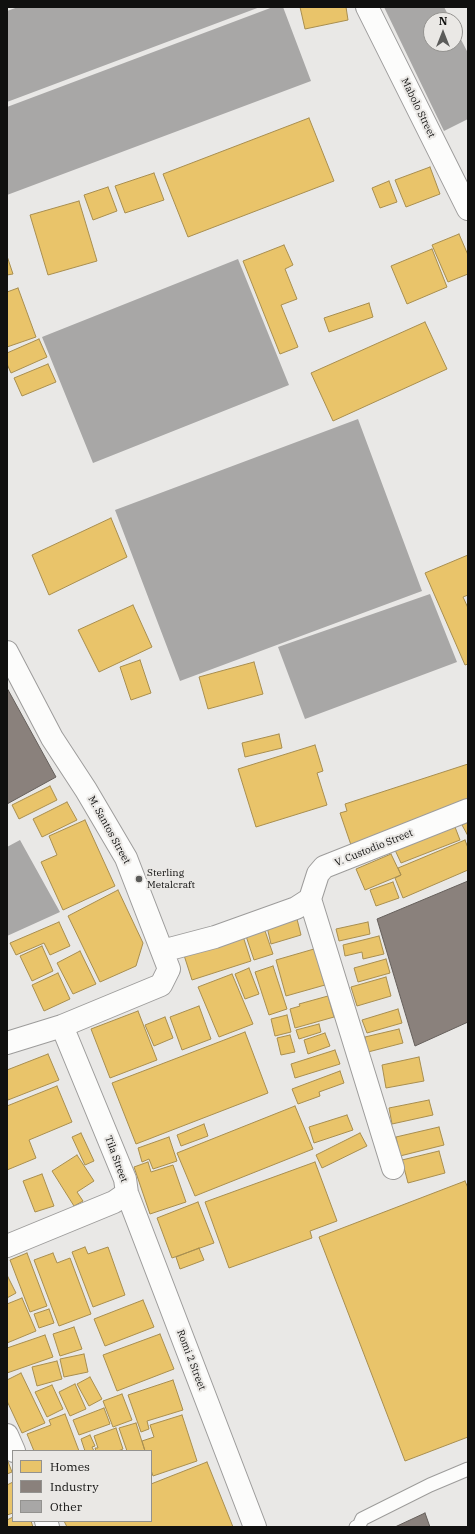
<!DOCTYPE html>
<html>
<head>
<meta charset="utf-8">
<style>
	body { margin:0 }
	#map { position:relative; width:475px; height:1534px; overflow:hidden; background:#e9e8e6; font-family:"IBM Plex Serif",serif }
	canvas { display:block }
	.frame { position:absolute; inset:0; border:8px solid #10100f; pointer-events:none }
	.legend { position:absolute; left:12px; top:1450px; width:140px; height:72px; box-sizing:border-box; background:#eae8e5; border:1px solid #93928f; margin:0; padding:5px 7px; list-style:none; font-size:12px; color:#10100f }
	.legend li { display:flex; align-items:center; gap:8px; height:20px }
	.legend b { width:20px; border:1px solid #93928f }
	.north { position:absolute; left:423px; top:12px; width:40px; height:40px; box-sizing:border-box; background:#eae8e5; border:1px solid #93928f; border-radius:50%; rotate:0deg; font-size:11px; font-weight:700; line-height:16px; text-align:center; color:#10100f }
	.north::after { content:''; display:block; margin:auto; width:14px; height:18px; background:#5c5c5a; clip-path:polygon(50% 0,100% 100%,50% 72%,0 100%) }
</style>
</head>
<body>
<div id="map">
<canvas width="475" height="1534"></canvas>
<div class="frame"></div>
<ul class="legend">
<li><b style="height:11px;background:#e9c46a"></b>Homes</li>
<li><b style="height:11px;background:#8a817c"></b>Industry</li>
<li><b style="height:11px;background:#a8a7a6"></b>Other</li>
</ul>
<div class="north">N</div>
</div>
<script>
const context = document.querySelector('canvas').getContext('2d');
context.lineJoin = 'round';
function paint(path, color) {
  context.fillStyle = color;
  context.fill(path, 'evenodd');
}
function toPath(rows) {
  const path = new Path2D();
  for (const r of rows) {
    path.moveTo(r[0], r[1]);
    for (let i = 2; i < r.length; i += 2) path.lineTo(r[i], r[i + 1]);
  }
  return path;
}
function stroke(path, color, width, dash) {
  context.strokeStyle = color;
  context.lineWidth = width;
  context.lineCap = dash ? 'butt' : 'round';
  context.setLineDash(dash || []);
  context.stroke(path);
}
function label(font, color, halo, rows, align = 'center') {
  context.font = font + ' "IBM Plex Serif",serif';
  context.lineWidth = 4;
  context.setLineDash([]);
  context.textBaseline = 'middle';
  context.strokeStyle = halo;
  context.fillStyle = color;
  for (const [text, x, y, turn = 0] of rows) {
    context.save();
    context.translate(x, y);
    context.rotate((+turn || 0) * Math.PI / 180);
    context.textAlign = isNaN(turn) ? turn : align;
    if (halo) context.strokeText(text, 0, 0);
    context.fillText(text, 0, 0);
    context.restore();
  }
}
const homes = toPath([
	[300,7,346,7,348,20,305,29,300,7],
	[309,118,334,181,188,237,163,174,309,118],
	[430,167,440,194,406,207,395,180,430,167],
	[154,173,164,200,125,213,115,186,154,173],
	[389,181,397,202,380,208,372,188,389,181],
	[108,187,117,211,93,220,84,195,108,187],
	[79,201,97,261,48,275,30,215,79,201],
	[459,234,468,255,468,274,448,282,432,245,459,234],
	[284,245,293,265,285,269,297,299,281,305,298,347,280,354,243,261,284,245],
	[432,249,447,287,407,304,391,266,432,249],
	[7,256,13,274,7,275,7,256],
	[18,288,36,337,7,347,7,292,18,288],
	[369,303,373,317,329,332,324,318,369,303],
	[425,322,447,369,333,421,311,373,425,322],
	[39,339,47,357,11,373,7,364,7,353,39,339],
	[48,364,56,382,22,396,14,378,48,364],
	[111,518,127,557,49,595,32,555,111,518],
	[468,555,468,595,463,597,468,608,468,664,465,665,425,573,468,555],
	[133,605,152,647,99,672,78,630,133,605],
	[140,660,151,693,131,700,120,667,140,660],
	[254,662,263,694,208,709,199,677,254,662],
	[279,734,282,748,245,757,242,743,279,734],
	[315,745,323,771,317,773,327,805,256,827,238,769,315,745],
	[468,764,468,807,351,845,340,813,347,811,345,804,468,764],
	[50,786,57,800,19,819,12,805,50,786],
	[67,802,77,820,42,837,33,819,67,802],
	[85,820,115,886,63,910,41,862,57,855,49,836,85,820],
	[468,822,468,836,462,825,468,822],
	[455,827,460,840,401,863,395,850,455,827],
	[465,840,468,848,468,870,403,898,395,878,401,875,398,868,465,840],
	[391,854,401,875,365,890,356,869,391,854],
	[393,882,399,898,376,906,370,890,393,882],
	[118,890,143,943,136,966,100,982,68,916,118,890],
	[297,919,301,935,271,944,267,927,297,919],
	[59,922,70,946,50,955,44,943,16,955,10,943,59,922],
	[368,922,370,934,339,941,336,929,368,922],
	[264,928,273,954,254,960,244,930,264,928],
	[241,930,251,961,192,980,182,949,241,930],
	[379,936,384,954,363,959,362,952,345,956,343,945,379,936],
	[42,946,53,971,32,981,20,956,42,946],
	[314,949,325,985,286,996,276,960,314,949],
	[80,951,96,984,73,994,57,963,80,951],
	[386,959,390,973,358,982,354,968,386,959],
	[273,966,287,1009,269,1015,255,972,273,966],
	[249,968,259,994,245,999,235,974,249,968],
	[58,973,70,999,44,1011,32,985,58,973],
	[232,974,253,1024,219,1037,198,987,232,974],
	[386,977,391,996,357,1006,351,987,386,977],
	[328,996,334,1017,295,1028,290,1009,300,1006,299,1004,328,996],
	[199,1006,211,1039,182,1050,170,1017,199,1006],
	[398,1009,402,1023,367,1033,362,1020,398,1009],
	[138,1011,157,1060,110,1078,91,1029,138,1011],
	[287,1015,291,1032,275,1036,271,1019,287,1015],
	[165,1017,173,1038,154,1046,145,1025,165,1017],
	[319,1024,321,1032,299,1039,296,1030,319,1024],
	[399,1029,403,1043,368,1052,365,1037,399,1029],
	[245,1032,268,1093,136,1144,112,1083,245,1032],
	[325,1033,330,1046,308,1054,304,1040,325,1033],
	[290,1035,295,1052,281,1055,277,1038,290,1035],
	[335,1050,340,1064,295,1078,291,1064,335,1050],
	[48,1054,59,1080,8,1100,7,1096,7,1070,48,1054],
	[419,1057,424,1081,386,1088,382,1065,419,1057],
	[340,1071,344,1083,319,1092,320,1096,298,1104,292,1089,340,1071],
	[57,1086,72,1122,29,1140,36,1158,7,1170,7,1106,57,1086],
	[429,1100,433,1115,392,1124,389,1108,429,1100],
	[295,1106,313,1149,195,1196,177,1153,295,1106],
	[347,1115,353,1130,314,1143,309,1127,347,1115],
	[204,1124,208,1136,181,1146,177,1135,204,1124],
	[439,1127,444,1145,400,1156,396,1137,439,1127],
	[81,1133,94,1161,85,1165,72,1137,81,1133],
	[360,1133,367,1146,322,1168,316,1155,360,1133],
	[169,1137,177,1161,153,1169,149,1159,142,1162,138,1148,169,1137],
	[439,1151,445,1173,408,1183,402,1160,439,1151],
	[77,1155,94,1181,77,1192,83,1201,74,1206,52,1171,77,1155],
	[148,1162,151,1172,173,1165,186,1202,150,1214,134,1167,148,1162],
	[315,1162,337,1221,310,1231,312,1238,229,1268,205,1202,315,1162],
	[42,1174,54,1206,35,1212,23,1181,42,1174],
	[465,1181,468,1188,468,1437,405,1461,319,1237,465,1181],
	[198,1202,214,1243,172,1258,157,1218,198,1202],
	[85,1247,88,1254,108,1247,125,1295,93,1307,72,1252,85,1247],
	[199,1248,204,1260,180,1269,176,1257,199,1248],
	[27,1253,47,1306,30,1312,10,1260,27,1253],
	[53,1253,57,1263,70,1258,91,1314,59,1326,34,1260,53,1253],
	[7,1275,16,1293,7,1298,7,1275],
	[22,1298,36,1331,7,1343,7,1304,22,1298],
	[143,1300,154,1327,105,1346,94,1319,143,1300],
	[49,1309,54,1323,39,1328,34,1314,49,1309],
	[74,1327,82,1349,60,1356,53,1334,74,1327],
	[160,1334,174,1369,117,1391,103,1355,160,1334],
	[45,1335,53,1357,7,1373,7,1348,45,1335],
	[84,1354,88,1372,64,1377,60,1359,84,1354],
	[57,1361,62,1379,37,1386,32,1367,57,1361],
	[21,1373,45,1423,22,1433,7,1401,7,1380,21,1373],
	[90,1377,102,1399,89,1406,77,1384,90,1377],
	[173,1380,183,1410,147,1421,149,1429,141,1432,128,1395,173,1380],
	[75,1384,86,1409,70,1416,59,1392,75,1384],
	[52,1385,63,1409,47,1417,35,1392,52,1385],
	[122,1394,132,1420,113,1427,103,1401,122,1394],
	[104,1408,110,1424,79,1435,73,1420,104,1408],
	[65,1414,79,1451,34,1451,27,1434,51,1425,49,1420,65,1414],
	[182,1415,197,1461,153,1476,151,1470,151,1451,145,1451,142,1441,154,1437,150,1425,182,1415],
	[136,1423,145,1451,127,1451,119,1428,136,1423],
	[116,1428,123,1449,118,1451,96,1451,95,1448,98,1448,94,1436,116,1428],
	[90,1435,95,1446,92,1447,94,1451,85,1451,81,1439,90,1435],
	[7,1459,12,1472,7,1474,7,1459],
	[207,1462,233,1527,67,1527,64,1521,151,1521,151,1484,207,1462],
	[13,1482,13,1513,7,1515,7,1485,13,1482],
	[13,1517,13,1521,31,1521,33,1527,7,1527,7,1520,13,1517]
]);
paint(homes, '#e9c46a');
stroke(homes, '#a88e4f', 1);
const industry = toPath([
	[7,688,56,777,7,804,7,688],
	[468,881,468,1022,415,1046,377,919,468,881],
	[425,1513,430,1527,395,1527,425,1513]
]);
paint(industry, '#8a817c');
stroke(industry, '#655f5b', 1);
paint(toPath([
	[18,7,260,7,7,102,7,11],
	[273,7,283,7,311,81,7,195,7,107],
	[384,7,444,7,451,20,431,20,431,44,455,44,455,28,468,53,468,119,444,131],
	[238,259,289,385,93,463,42,337],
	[358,419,422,591,180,681,115,510],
	[430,594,457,662,305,719,278,647],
	[20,840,60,912,7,936,7,847]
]), '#a8a7a6');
const service = toPath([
	[356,1527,359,1526,362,1519,430,1485,468,1469]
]);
const minor = toPath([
	[7,652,52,738,86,790,126,858,169,969,161,985,62,1026,7,1043],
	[310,899,393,1168],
	[162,951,215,937,296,908,310,899,318,874,324,867,468,810],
	[62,1026,125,1179,127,1193,255,1527],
	[7,1246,114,1202,127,1193],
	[7,1435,14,1451],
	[46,1521,48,1527]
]);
const tertiary = toPath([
	[367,7,468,209]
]);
stroke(service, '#9d9c9b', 15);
stroke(minor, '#9d9c9b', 24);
stroke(tertiary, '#9d9c9b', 24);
stroke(service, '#fcfcfb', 13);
stroke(minor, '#fcfcfb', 22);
stroke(tertiary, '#fcfcfb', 22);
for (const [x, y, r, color] of [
	[139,879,4,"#5c5c5a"]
]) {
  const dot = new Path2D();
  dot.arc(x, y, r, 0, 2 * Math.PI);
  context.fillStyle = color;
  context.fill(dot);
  stroke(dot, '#eae8e5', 1.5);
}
label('10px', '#10100f', '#eae8e5', [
	["Mabolo Street",418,108,64],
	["M. Santos Street",109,830,61],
	["V. Custodio Street",374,848,-22],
	["Tila Street",116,1159,70],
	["Romi 2 Street",191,1360,69]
]);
label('10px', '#10100f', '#eae8e5', [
	["Sterling",147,873],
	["Metalcraft",147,885]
], 'left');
</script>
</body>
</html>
